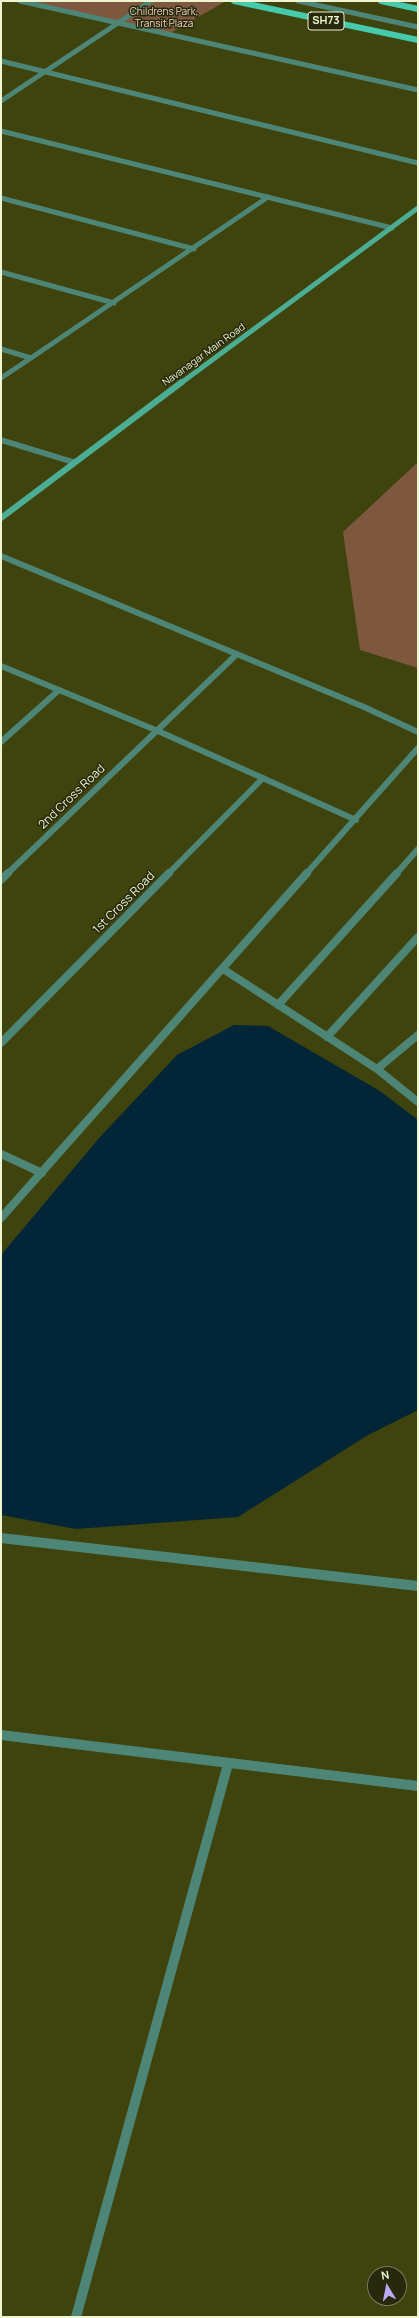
<!DOCTYPE html>
<html>
<head>
<meta charset="utf-8">
<style>
	body { margin:0 }
	#map { position:relative; width:419px; height:2318px; overflow:hidden; background:#3f430e; font-family:Manrope,sans-serif }
	canvas { display:block }
	.frame { position:absolute; inset:0; border:2px solid #eff4d1; pointer-events:none }
	.north { position:absolute; left:367px; top:2266px; width:40px; height:40px; box-sizing:border-box; background:#26290c; border:1px solid #767a5b; border-radius:50%; rotate:350deg; font-size:11px; font-weight:700; line-height:16px; text-align:center; color:#eff4d1 }
	.north::after { content:''; display:block; margin:auto; width:14px; height:18px; background:#bbaaf6; clip-path:polygon(50% 0,100% 100%,50% 72%,0 100%) }
</style>
</head>
<body>
<div id="map">
<canvas width="419" height="2318"></canvas>
<div class="frame"></div>
<div class="north">N</div>
</div>
<script>
const context = document.querySelector('canvas').getContext('2d');
context.lineJoin = 'round';
function paint(path, color) {
  context.fillStyle = color;
  context.fill(path, 'evenodd');
}
function toPath(rows) {
  const path = new Path2D();
  for (const r of rows) {
    path.moveTo(r[0], r[1]);
    for (let i = 2; i < r.length; i += 2) path.lineTo(r[i], r[i + 1]);
  }
  return path;
}
function stroke(path, color, width, dash) {
  context.strokeStyle = color;
  context.lineWidth = width;
  context.lineCap = dash ? 'butt' : 'round';
  context.setLineDash(dash || []);
  context.stroke(path);
}
function label(font, color, halo, rows, align = 'center') {
  context.font = font + ' Manrope,sans-serif';
  context.lineWidth = 3;
  context.setLineDash([]);
  context.textBaseline = 'middle';
  context.strokeStyle = halo;
  context.fillStyle = color;
  for (const [text, x, y, turn = 0] of rows) {
    context.save();
    context.translate(x, y);
    context.rotate((+turn || 0) * Math.PI / 180);
    context.textAlign = isNaN(turn) ? turn : align;
    if (halo) context.strokeText(text, 0, 0);
    context.fillText(text, 0, 0);
    context.restore();
  }
}
paint(toPath([
	[20,1,226,1,167,35],
	[418,462,418,668,360,650,343,532]
]), '#7d583f');
paint(toPath([
	[234,1025,268,1026,380,1091,418,1120,418,1410,368,1435,238,1517,76,1529,1,1515,1,1255,100,1137,177,1055]
]), '#022637');
stroke(toPath([
	[298,1,418,27]
]), '#4d8676', 5);
stroke(toPath([
	[20,1,418,90],
	[1,61,418,163],
	[1,101,151,1],
	[1,131,392,228],
	[1,198,194,249],
	[1,272,114,303],
	[1,349,31,358,1,378],
	[31,358,268,197]
]), '#4d8676', 5);
stroke(toPath([
	[1,440,73,462],
	[1,556,364,707,418,732],
	[1,666,158,731,356,820],
	[1,742,59,690],
	[7,874,237,654],
	[168,874,263,778],
	[306,874,418,748],
	[396,874,418,849]
]), '#4d8676', 6);
stroke(toPath([
	[1,880,8,873],
	[223,969,377,1069,418,1102],
	[278,1005,397,873],
	[327,1037,418,937],
	[1,1043,169,873],
	[377,1069,418,1035],
	[1,1154,42,1173],
	[1,1218,307,873]
]), '#4d8676', 8);
stroke(toPath([
	[1,1538,418,1586],
	[1,1735,418,1786],
	[76,2317,228,1764]
]), '#4d8676', 10);
stroke(toPath([
	[181,383,418,208]
]), '#4cad95', 5);
stroke(toPath([
	[1,518,182,382]
]), '#4cad95', 6);
stroke(toPath([
	[234,1,418,40],
	[381,1,418,9]
]), '#46caac', 6);
label('10px', '#f4d3bf', '#26290c', [
	["Childrens Park,",164,12],
	["Transit Plaza",164,24]
]);
label('10px', '#eff4d1', '#26290c', [
	["Navanagar Main Road",204,355,-36]
]);
for (const [x, y, w] of [
	[326,21,36]
]) {
  const box = new Path2D();
  box.roundRect(x - w / 2, y - 9, w, 18, 3);
  context.fillStyle = '#26290c';
  context.fill(box);
  stroke(box, '#eff4d1', 1);
}
label('bold 11px', '#eff4d1', null, [
	["SH73",326,21]
]);
label('12px', '#eff4d1', '#26290c', [
	["2nd Cross Road",72,797,-44],
	["1st Cross Road",124,903,-45]
]);
</script>
</body>
</html>
